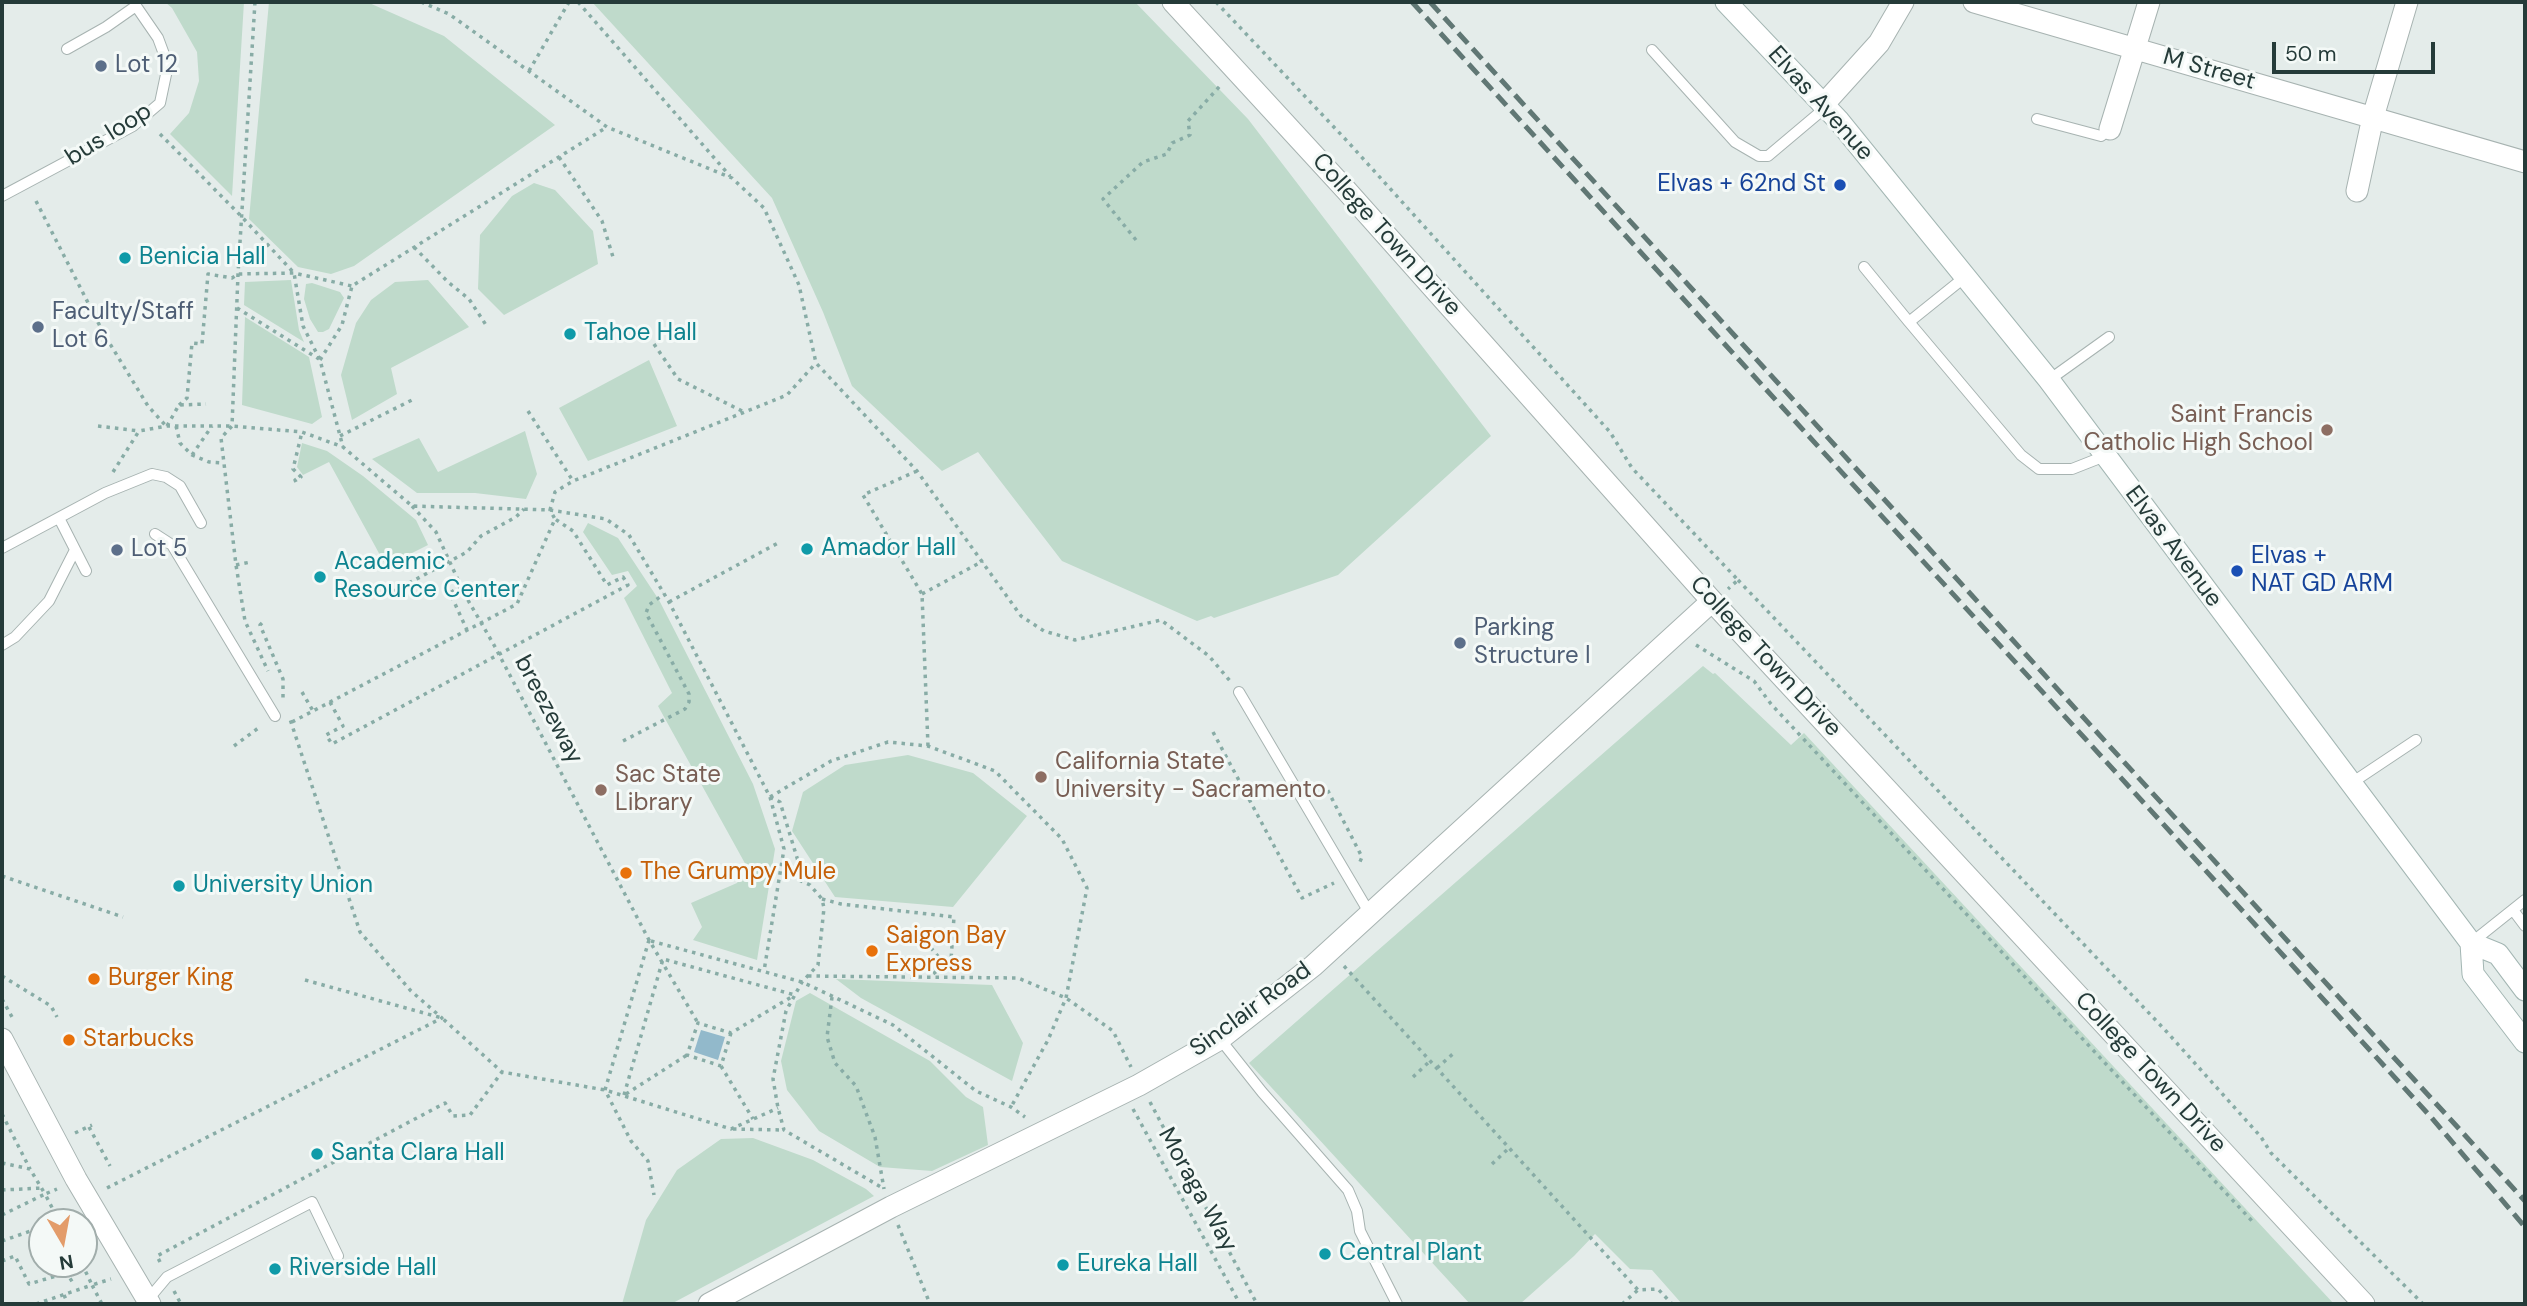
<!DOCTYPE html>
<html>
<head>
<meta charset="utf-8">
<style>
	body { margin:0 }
	#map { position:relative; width:2527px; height:1306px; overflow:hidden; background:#e4ecea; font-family:"DM Sans",sans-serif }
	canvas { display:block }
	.frame { position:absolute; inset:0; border:4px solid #253b39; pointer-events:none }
	.north { position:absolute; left:28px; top:1208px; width:70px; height:70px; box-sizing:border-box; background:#f4f9f7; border:2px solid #a1adab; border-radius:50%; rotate:170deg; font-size:19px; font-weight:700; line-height:28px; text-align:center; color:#253b39 }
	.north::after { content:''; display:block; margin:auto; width:24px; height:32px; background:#e39c6a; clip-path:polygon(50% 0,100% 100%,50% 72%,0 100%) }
	.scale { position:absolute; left:2272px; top:42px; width:163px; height:32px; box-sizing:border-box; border:4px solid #253b39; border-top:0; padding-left:9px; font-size:21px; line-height:24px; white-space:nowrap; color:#253b39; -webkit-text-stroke:5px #f4f9f7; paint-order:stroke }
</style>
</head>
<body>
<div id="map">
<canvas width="2527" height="1306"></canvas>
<div class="frame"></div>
<div class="north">N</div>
<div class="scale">50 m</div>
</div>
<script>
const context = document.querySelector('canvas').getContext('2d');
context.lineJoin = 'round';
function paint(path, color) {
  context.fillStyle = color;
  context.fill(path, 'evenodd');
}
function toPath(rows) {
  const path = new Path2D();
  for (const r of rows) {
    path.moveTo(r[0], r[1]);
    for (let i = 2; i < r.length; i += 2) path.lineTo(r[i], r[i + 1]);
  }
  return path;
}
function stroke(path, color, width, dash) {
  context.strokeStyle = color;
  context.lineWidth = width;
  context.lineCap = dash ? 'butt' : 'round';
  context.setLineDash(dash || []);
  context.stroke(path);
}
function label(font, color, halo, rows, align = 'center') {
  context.font = font + ' "DM Sans",sans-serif';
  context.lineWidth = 6;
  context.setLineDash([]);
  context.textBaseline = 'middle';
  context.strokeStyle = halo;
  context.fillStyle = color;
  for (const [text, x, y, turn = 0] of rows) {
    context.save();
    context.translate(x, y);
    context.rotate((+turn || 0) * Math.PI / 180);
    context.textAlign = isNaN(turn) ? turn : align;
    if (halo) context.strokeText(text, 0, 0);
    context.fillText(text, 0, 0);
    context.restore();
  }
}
paint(toPath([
	[165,2,244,2,232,196,170,134,189,113,199,81,197,52,172,8],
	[269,2,367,2,444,36,555,125,354,266,331,274,298,267,249,219],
	[592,2,1135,2,1248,119,1491,436,1338,575,1214,618,1211,616,1197,621,1062,561,978,452,942,471,852,386,823,312,772,198],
	[534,183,555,190,593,231,598,264,504,315,478,289,480,235,512,196],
	[291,280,299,330,304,342,244,305,245,282],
	[428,280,469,327,391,368,397,394,352,420,341,375,356,323,371,300,395,282],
	[312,283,340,292,344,298,329,329,323,332,318,332,310,319,304,299,306,284],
	[245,317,309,357,322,417,312,424,242,405],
	[649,360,677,426,588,461,559,408],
	[525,431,537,474,526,499,475,493,417,493,372,459,419,438,438,472],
	[302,443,327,451,363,476,416,520,428,545,386,566,329,462,303,475,297,467],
	[588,523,618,538,659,600,753,784,775,849,757,960,693,940,702,927,691,903,737,883,747,867,658,706,672,693,624,598,637,586,628,571,612,575,583,532],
	[1703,666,1713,674,1715,673,1791,745,1804,733,2334,1304,1682,1304,1652,1270,1630,1269,1595,1234,1574,1256,1520,1304,1470,1304,1249,1063],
	[908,755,973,773,1027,816,953,907,835,897,792,831,803,792,845,765],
	[836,979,992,985,1023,1043,1012,1081,861,998],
	[810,993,930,1061,966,1097,983,1107,988,1145,932,1171,880,1167,819,1131,787,1090,781,1061,796,1001],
	[753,1138,813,1160,866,1189,874,1196,671,1304,622,1304,646,1220,677,1170,721,1139]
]), '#bfdacb');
paint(toPath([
	[701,1030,725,1037,718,1060,694,1052]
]), '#92b9cb');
const service = toPath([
	[1652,50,1735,142,1759,156,1768,156,1825,108],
	[2037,119,2101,136,2110,129],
	[2,196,133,126,160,103,168,65,158,38,136,6,106,27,67,49],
	[1864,267,1909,322],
	[1965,277,1909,322,2021,455,2039,469,2072,469,2105,456],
	[2049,380,2109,337],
	[59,518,86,571],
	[155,534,172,545,275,716],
	[2,548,105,493,152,474,166,477,180,486,201,523],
	[2,645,15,637,49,601,75,550],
	[1239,692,1370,914],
	[2350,784,2416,740],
	[2513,910,2525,926],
	[2471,943,2525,900],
	[1220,1039,1262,1092,1348,1190,1357,1211,1360,1231,1397,1304],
	[146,1302,167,1277,312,1202,338,1256]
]);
const minor = toPath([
	[1974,2,2525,162],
	[1823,105,1879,43,1903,2],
	[2110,129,2149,2],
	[2357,191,2373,117,2407,2],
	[2,1039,76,1179,150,1304],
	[709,1304,891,1207,1139,1085,1220,1039,1313,966,1712,601]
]);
const tertiary = toPath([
	[1173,2,1346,190,1712,601,2364,1304]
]);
const secondary = toPath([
	[1726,2,1839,121,2049,380,2471,943,2498,954,2525,990],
	[2471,943,2473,974,2525,1042]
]);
stroke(service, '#a7b3b1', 12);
stroke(minor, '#a7b3b1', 23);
stroke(tertiary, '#a7b3b1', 23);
stroke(secondary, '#a3b6b3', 23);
stroke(toPath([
	[255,2,238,274,232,426,221,438,236,565,245,621,268,671],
	[421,2,449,14,607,127,732,178,764,208,799,285,816,363,917,471,1021,616,1044,631,1075,640,1161,620,1209,656,1230,681],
	[578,2,730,176],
	[1216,2,1348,142,1610,432,1632,468,1738,580,1728,589],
	[529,71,569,2],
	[160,134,241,216,294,273,303,326,320,360,343,447],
	[559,157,602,221,613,257],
	[36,201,104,334,148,406,166,426],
	[1136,240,1103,199,1143,162,1167,154,1172,143,1190,135,1188,121,1220,86],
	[414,247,448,282,469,299,486,325],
	[237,308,319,359],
	[654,344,678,379,742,411],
	[320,360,342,325,352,286,607,127],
	[179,405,187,398,192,343,202,344,208,274,232,278,238,274,294,273,352,286],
	[528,411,573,481],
	[98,426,139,431],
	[167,426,179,405,206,404],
	[176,426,180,443,192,455,209,462,224,463],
	[340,436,414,399],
	[192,455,212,426],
	[917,471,863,495,922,594,928,746],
	[113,472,139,431,167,426,232,426,302,432,343,447,412,506,550,510,606,519,629,535,669,602,770,797,784,849,764,971],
	[296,482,295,480,301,477,293,469,302,432],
	[412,506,436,532,465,595,494,645,649,940,698,1023],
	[236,565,251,562],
	[1738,580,2166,1031,2261,1137,2271,1153,2423,1304],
	[461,586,450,593,467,630],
	[394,591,467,552,481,536,516,517,524,509],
	[922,594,983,561],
	[669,602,778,543],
	[262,623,260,625,283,679,283,698],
	[1696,645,1754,681,1771,704,2252,1221],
	[302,692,313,711],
	[330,702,343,726,326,735,332,744,628,585,623,577,607,585,573,531,555,519],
	[292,722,517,604,555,519,550,510,555,492,573,481,787,395,816,363],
	[1213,732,1302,898,1334,883],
	[623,741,685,709,689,702,689,694,646,613,649,605,664,594],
	[234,746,261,726],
	[1312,785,1327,789,1362,857,1359,864],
	[770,797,831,761,888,742,928,746,995,771,1062,839,1087,888,1066,998,1048,1040,1011,1107],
	[770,797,780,802,798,861,797,879,810,885,822,899,824,908,818,965,802,982,786,1011,773,1079,778,1108,784,1130,881,1187],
	[2,876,123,917],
	[822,899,841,904,954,917,951,960,929,977],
	[649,940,605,1090,631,1141,648,1161,654,1195],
	[651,941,802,982,832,996,893,1025,976,1091,1011,1107,1025,1117],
	[915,941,932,949,945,965],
	[1344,966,1638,1290,1658,1289,1672,1304],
	[2,976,51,1006,57,1017],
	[808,976,1018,978,1066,998,1113,1031,1131,1067],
	[305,980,442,1018,502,1072,605,1090,731,1129,778,1108],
	[832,997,827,1037,835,1063,856,1086,875,1137,884,1189],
	[2,999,12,1017],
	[731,1033,721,1066,687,1055,698,1023,731,1033,793,996],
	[721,1066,753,1119],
	[1437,1068,1455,1052],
	[1413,1077,1430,1061],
	[626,1094,687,1055],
	[624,1095,663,959,795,995],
	[1150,1102,1257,1304],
	[1133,1109,1240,1304],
	[2,1114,30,1169],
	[89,1127,110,1166],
	[733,1129,784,1130],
	[75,1133,92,1125],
	[2,1163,30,1169,45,1194,57,1189],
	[1492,1164,1509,1148],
	[107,1188,442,1018,411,991,360,932,290,719],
	[2,1190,42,1188],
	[2,1215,45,1194,59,1221,56,1222],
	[898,1225,930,1304],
	[2,1241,42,1227],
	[2,1261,15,1256,29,1284,56,1276,52,1264],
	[160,1262,157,1256,445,1103,453,1116,470,1115,502,1072],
	[61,1264,73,1283],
	[82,1264,92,1285,111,1279],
	[174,1291,181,1304],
	[64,1295,68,1304],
	[36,1304,92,1285,102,1304],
	[1622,1304,1638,1290]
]), '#88aca6', 3.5, [3.5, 5]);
stroke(service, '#fff', 10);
stroke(minor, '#fff', 21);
stroke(tertiary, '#fff', 21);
stroke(secondary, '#fff', 21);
stroke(toPath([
	[1412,2,2430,1116,2525,1227],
	[1430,2,2525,1201]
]), '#607774', 5, [14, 7]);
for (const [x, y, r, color] of [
	[101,66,7,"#5c6f8a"],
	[1840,185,7,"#1a4fb4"],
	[125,258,7,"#0f9aa8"],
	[38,327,7,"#5c6f8a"],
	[570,334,7,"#0f9aa8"],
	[2327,430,7,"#8d6e63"],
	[807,549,7,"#0f9aa8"],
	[117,550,7,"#5c6f8a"],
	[2237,571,7,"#1a4fb4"],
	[320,577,7,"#0f9aa8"],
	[1460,643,7,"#5c6f8a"],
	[1041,777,7,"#8d6e63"],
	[601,790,7,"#8d6e63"],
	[626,873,7,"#e8710a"],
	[179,886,7,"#0f9aa8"],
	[872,951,7,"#e8710a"],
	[94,979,7,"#e8710a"],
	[69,1040,7,"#e8710a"],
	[317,1154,7,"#0f9aa8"],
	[1325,1254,7,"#0f9aa8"],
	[1063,1265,7,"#0f9aa8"],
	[275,1269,7,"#0f9aa8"]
]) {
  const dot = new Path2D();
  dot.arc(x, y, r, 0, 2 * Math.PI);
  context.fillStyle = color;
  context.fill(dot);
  stroke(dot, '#f4f9f7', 2.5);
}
label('24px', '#4e5e75', '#f4f9f7', [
	["Lot 12",115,66],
	["Faculty/Staff",52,313],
	["Lot 6",52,341],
	["Lot 5",131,550],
	["Parking",1474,629],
	["Structure I",1474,657]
], 'left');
label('24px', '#253b39', '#f4f9f7', [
	["M Street",2209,70,16],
	["Elvas Avenue",1820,104,48],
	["bus loop",109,135,-32],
	["College Town Drive",1386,235,48],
	["Elvas Avenue",2173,547,53],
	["College Town Drive",1765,657,47],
	["breezeway",548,710,62],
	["Sinclair Road",1251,1010,-36],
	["College Town Drive",2150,1073,47],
	["Moraga Way",1197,1190,61]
]);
label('24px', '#164399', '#f4f9f7', [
	["Elvas + 62nd St",1826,185],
	["Elvas +",2251,557,"left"],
	["NAT GD ARM",2251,585,"left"]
], 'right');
label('24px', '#0d838f', '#f4f9f7', [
	["Benicia Hall",139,258],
	["Tahoe Hall",584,334],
	["Amador Hall",821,549],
	["Academic",334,563],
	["Resource Center",334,591],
	["University Union",193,886],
	["Santa Clara Hall",331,1154],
	["Central Plant",1339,1254],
	["Eureka Hall",1077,1265],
	["Riverside Hall",289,1269]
], 'left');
label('24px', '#785e54', '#f4f9f7', [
	["Saint Francis",2313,416,"right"],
	["Catholic High School",2313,444,"right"],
	["California State",1055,763],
	["University - Sacramento",1055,791],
	["Sac State",615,776],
	["Library",615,804]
], 'left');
label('24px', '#c56008', '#f4f9f7', [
	["The Grumpy Mule",640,873],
	["Saigon Bay",886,937],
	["Express",886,965],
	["Burger King",108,979],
	["Starbucks",83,1040]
], 'left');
</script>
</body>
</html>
